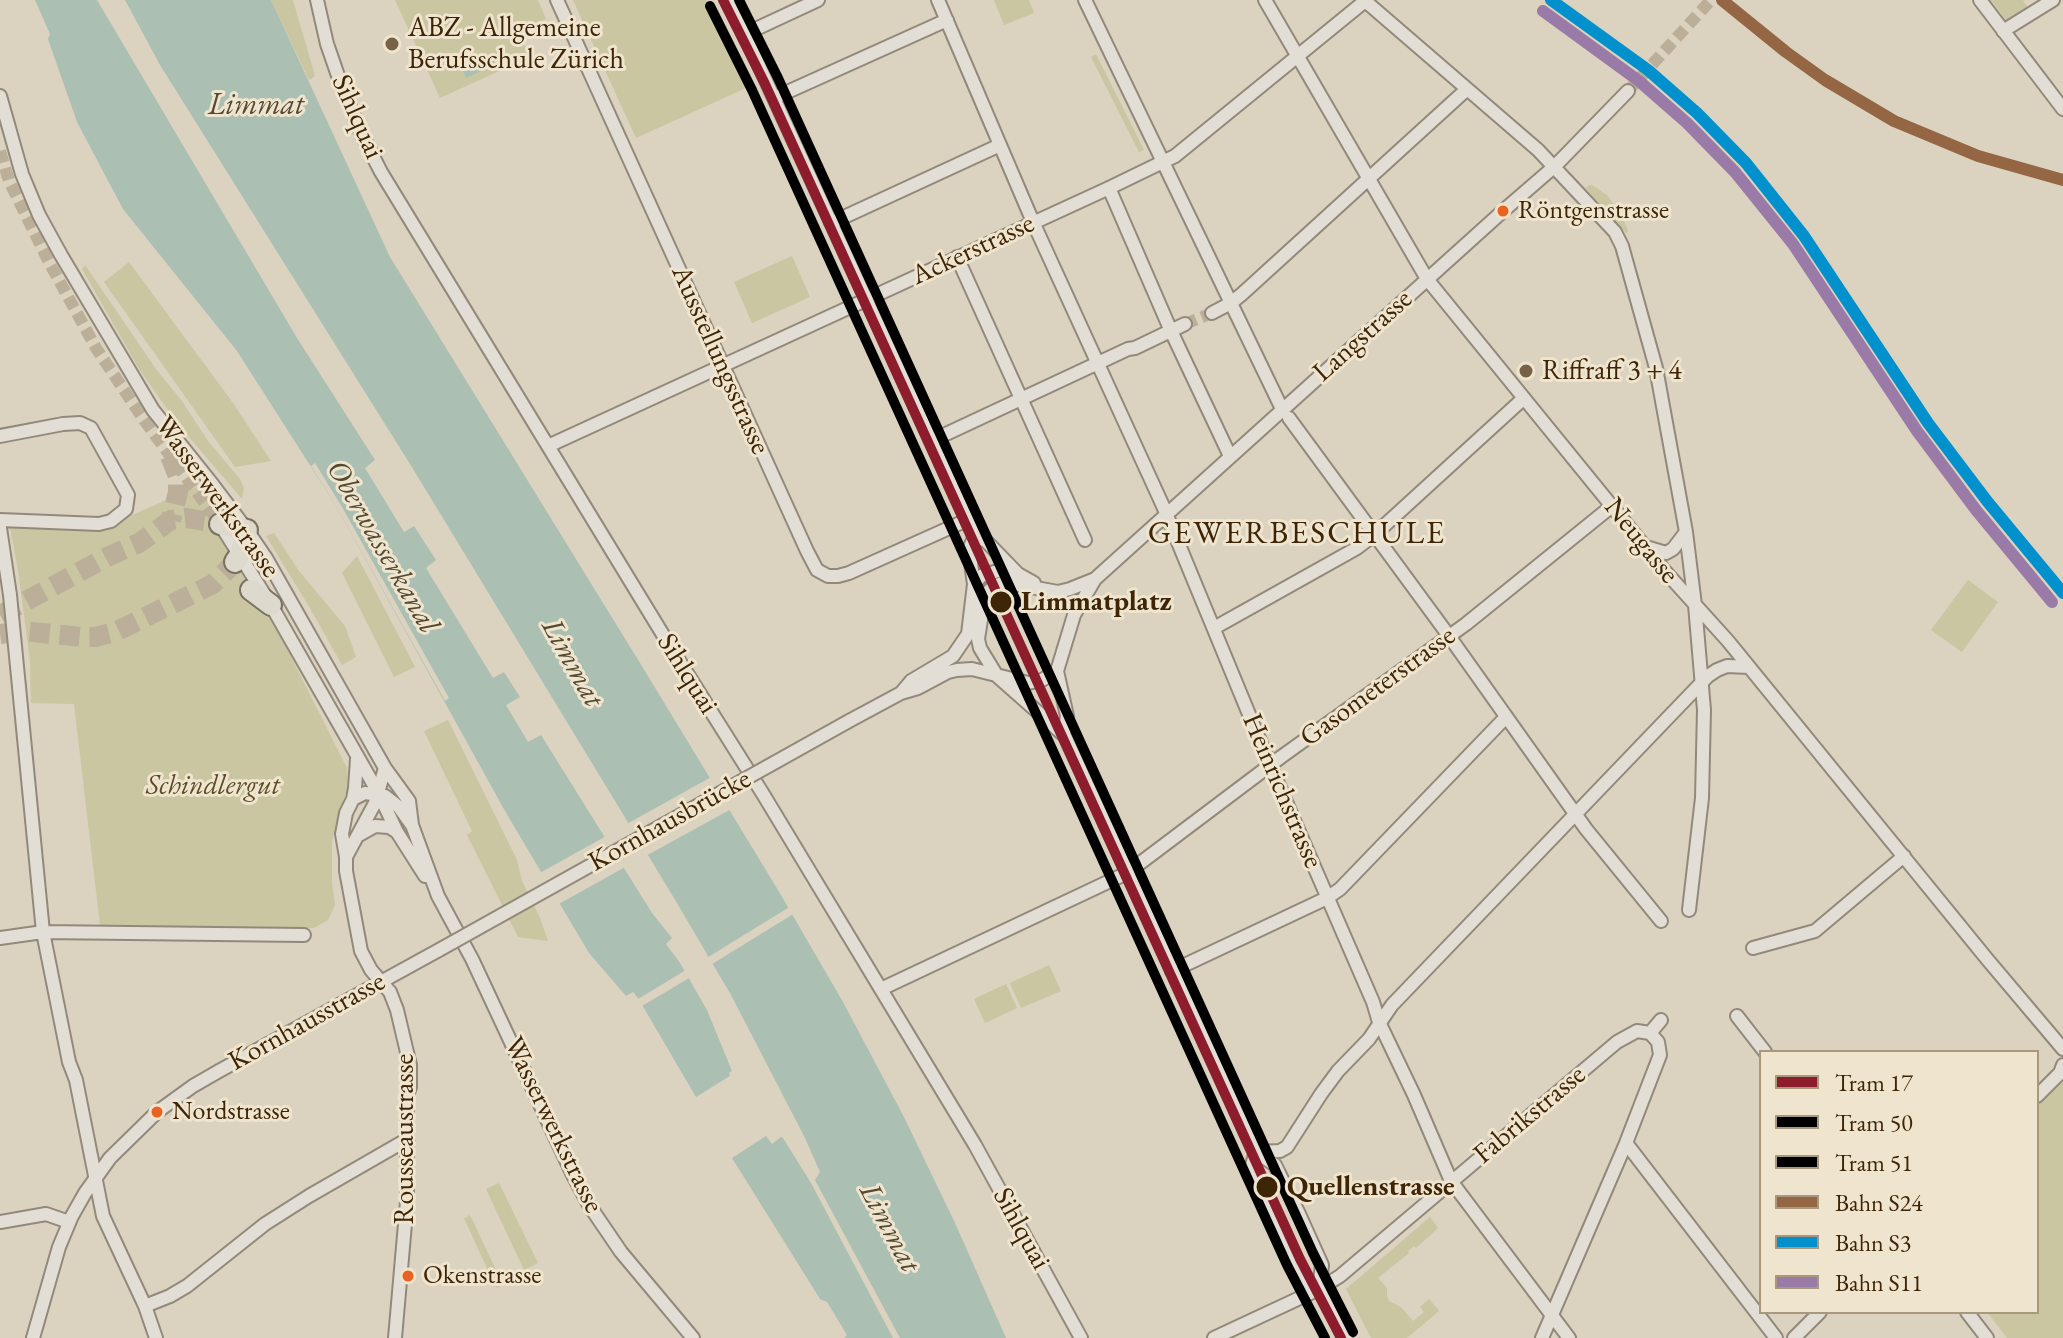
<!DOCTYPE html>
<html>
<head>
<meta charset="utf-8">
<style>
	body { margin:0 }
	#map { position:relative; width:2063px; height:1338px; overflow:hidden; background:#dbd2bf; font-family:"EB Garamond",serif }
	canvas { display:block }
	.legend { position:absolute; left:1759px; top:1050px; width:280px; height:264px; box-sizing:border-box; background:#efe4ce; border:2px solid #a8987e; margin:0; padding:10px 14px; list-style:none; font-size:24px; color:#3e2507 }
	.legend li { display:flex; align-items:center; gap:16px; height:40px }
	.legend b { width:40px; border:2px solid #a8987e }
</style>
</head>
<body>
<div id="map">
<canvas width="2063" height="1338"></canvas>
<ul class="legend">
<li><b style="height:10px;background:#8d1d2c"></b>Tram 17</li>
<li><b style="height:10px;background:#000"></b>Tram 50</li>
<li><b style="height:10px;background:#000"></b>Tram 51</li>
<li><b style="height:10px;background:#946644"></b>Bahn S24</li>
<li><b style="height:10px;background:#0391ce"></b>Bahn S3</li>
<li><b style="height:10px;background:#9a7ba8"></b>Bahn S11</li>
</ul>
</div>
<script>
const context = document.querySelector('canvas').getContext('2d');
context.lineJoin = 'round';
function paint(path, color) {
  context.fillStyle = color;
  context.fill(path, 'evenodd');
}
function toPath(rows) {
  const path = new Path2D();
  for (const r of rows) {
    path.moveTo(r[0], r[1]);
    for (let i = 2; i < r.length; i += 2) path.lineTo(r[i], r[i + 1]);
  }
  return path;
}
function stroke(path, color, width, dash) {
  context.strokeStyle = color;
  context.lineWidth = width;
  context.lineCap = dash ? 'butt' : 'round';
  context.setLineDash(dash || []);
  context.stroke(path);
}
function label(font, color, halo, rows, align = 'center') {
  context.font = font + ' "EB Garamond",serif';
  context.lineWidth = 6;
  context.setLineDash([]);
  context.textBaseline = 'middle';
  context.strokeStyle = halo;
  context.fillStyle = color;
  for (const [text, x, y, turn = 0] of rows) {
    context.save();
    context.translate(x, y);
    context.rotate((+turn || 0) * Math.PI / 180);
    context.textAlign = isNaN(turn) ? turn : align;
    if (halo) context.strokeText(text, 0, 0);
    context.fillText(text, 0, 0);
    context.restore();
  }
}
paint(toPath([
	[271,0,293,0,315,76,309,80],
	[395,0,538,0,546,19,518,31,530,57,440,98],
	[573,0,706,0,746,88,636,138],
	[994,0,1029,0,1034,13,1004,25],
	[1991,0,2023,0,2028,8,2007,21],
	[1096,54,1144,150,1139,152,1091,57],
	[1589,185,1592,185,1608,196,1624,221,1628,230,1627,234,1590,193,1586,188],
	[792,256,810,297,752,323,734,282],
	[129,262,233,403,271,461,235,467,104,282],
	[85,265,156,369,182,401,208,441,240,479,244,488,242,499,177,423,139,369,82,269],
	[210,481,227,503,218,535,283,641,347,768,348,785,332,841,332,883,335,905,328,920,314,928,100,925,74,704,31,703,30,661,18,570,10,528,107,526],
	[274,533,299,571,345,626,356,657,342,665,310,608,266,536],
	[357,556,415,667,394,677,342,573],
	[1968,580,1998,602,1962,652,1931,630],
	[448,720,517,860,522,881,540,918,548,941,518,937,467,835,472,831,424,731],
	[1049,965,1061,991,1021,1008,1010,983],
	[1006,984,1017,1008,985,1023,974,999],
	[2063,1079,2063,1338,2007,1338,1987,1312,2037,1312,2037,1105],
	[499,1183,538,1263,524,1270,486,1189],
	[468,1214,472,1219,503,1285,496,1288,464,1218,468,1217],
	[1430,1217,1438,1228,1416,1248,1414,1246,1408,1251,1409,1253,1378,1278,1387,1288,1387,1296,1389,1301,1401,1307,1413,1321,1424,1312,1420,1307,1429,1299,1439,1311,1407,1338,1371,1338,1346,1289]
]), '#c9c6a1');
paint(toPath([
	[35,0,97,0,297,338,375,460,365,468,404,532,414,526,436,560,426,568,493,678,504,672,520,697,506,705,528,742,541,735,652,913,672,938,666,944,680,963,707,1010,732,1071,729,1073,730,1076,696,1097,638,998,633,992,626,996,589,953,505,811,336,506,237,351,123,209,77,122,48,39,50,34],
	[125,0,271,0,390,257,640,663,778,890,843,1002,904,1117,955,1223,1006,1338,900,1338,815,1180,820,1172,805,1138,731,995,674,898,410,464,160,65],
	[504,50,508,59,466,78,462,69],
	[766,1136,772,1144,781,1137,783,1138,811,1183,893,1338,844,1338,847,1335,827,1302,820,1299,732,1158]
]), '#abc0b2');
paint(toPath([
	[315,463,342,507,449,698,445,701,336,506,311,466],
	[713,776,733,808,644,857,625,825],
	[608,835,627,866,557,905,538,874],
	[791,906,795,913,709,966,705,959],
	[686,970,691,977,642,1006,638,999]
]), '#dbd2bf');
stroke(toPath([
	[1628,91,1711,0],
	[0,151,9,181,50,264,96,348,144,420,220,524],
	[1185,324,1212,313]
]), '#bcaf9a', 12, [12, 6]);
stroke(toPath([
	[170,456,178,476,178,492,171,520],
	[0,615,107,557,139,543,171,520,187,518,220,524],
	[0,634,22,631,82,637,95,637,115,632,213,584,235,562]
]), '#bcaf9a', 20, [20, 10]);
const minor = toPath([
	[317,0,327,44,343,90,362,135,381,172,668,643,763,794,975,1145,1081,1338],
	[557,0,807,551,817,570,828,576,838,576,849,573,967,520],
	[729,0,975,536],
	[938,0,1033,222,1163,506,1270,765,1373,1002,1379,1022,1414,1095,1451,1181,1569,1338],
	[1085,0,1282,409],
	[1265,0,1427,279,1663,569,1728,641,1987,959,2063,1049],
	[1364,0,1538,150,1615,232,1622,246,1656,368,1686,532,1695,605,1704,710,1702,798,1689,910],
	[1980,0,2063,109],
	[2003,31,2053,0],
	[745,34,818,0],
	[0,96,22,174,39,215,61,255,153,410,213,485,247,530,266,558,385,768,409,801,412,825,438,896,472,959,573,1175,589,1205,621,1252,693,1338],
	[774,98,947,20],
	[1109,188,1171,331,1230,456],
	[831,223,1000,145],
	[957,257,1085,540],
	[1212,313,1231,303,1242,294,1466,90],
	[1289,418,1449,636,1586,829,1661,921],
	[0,436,63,424,80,423,91,428,128,495,126,509,111,521,99,524,0,520],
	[931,441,1128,349,1135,348,1185,324],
	[548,446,1109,188,1175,156,1365,1],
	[220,524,271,605,379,794,397,832,425,876],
	[0,528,10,595],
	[975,536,986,541,1017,573],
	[1646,547,1666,553,1673,549,1686,532],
	[1095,579,1070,589,1058,592,1014,584,999,584,994,586,987,593,984,600,978,639,980,648,997,676,1065,736,1256,1152,1275,1165,1299,1214,1322,1265,1319,1289],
	[974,584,981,576,998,571,1018,574,1034,583],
	[1214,628,1357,548,1374,535,1524,398],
	[19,687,43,932,69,1062,76,1080,103,1216,145,1306,156,1338],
	[901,693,911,681,953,656,968,634,974,584,969,549,975,536],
	[849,721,901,693,918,688,948,672,957,670,972,669,1028,683,1042,680,1057,671],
	[1064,734,1067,716,1057,671,1074,615,1095,579,1503,211,1555,166,1628,91],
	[357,759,355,788,353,799,346,813,342,834,346,857,346,871,361,951,371,970,390,992,397,1010,410,1065,410,1087,407,1096,407,1201,395,1338],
	[353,799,365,793,385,796,399,807,411,824],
	[359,835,375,826,389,827,397,832],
	[346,857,375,803,385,768],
	[0,938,43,932,304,935],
	[1753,948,1815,931,1904,856],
	[1172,971,1327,898,1340,889,1506,717],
	[881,989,1127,873,1281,757,1466,624,1612,506],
	[1737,1016,1765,1052],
	[1650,1033,1661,1020],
	[2037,1096,2060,1073,2063,1065],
	[1626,1143,1776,1338],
	[1256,1152,1251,1168,1251,1176,1297,1275,1301,1280,1319,1289,1346,1338],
	[1257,1152,1280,1151,1287,1147,1321,1094,1338,1071,1369,1039,1392,1005,1708,676,1717,670,1727,666,1749,667],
	[0,1222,46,1214,69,1222],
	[145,1306,170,1296,187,1286,265,1224,309,1196,408,1139],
	[1967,1312,1987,1338],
	[33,1338,59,1247,72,1216,85,1193,110,1158,157,1112,193,1086,219,1071,439,950],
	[1214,1338,1319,1289,1340,1276,1617,1042,1637,1031,1650,1033],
	[1542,1338,1626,1143,1660,1055,1658,1042,1650,1033],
	[1794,1338,1820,1312]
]);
const highway = toPath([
	[220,524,247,530,239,556,235,562],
	[251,590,271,605]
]);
stroke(minor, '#92897b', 16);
stroke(highway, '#7b7264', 24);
stroke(minor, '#e3ded5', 12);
stroke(highway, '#ded9cd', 20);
const minorBridge = toPath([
	[10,595,19,687],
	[439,950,849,721]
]);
stroke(minorBridge, '#92897b', 16, []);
stroke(minorBridge, '#e3ded5', 12);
stroke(toPath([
	[1722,0,1786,52,1825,80,1894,121,1978,156,2063,180]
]), '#946644', 12);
stroke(toPath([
	[1551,0,1648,70,1697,113,1746,163,1804,236,1928,423,1987,501,2063,593]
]), '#0391ce', 12);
stroke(toPath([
	[1543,11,1639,81,1687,123,1735,172,1793,244,1917,431,1976,510,2052,602]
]), '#9a7ba8', 12);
stroke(toPath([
	[723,0,765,84,1300,1259,1341,1338]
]), '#8d1d2c', 10);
stroke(toPath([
	[710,6,752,90,1287,1265,1325,1338]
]), '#000', 10);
stroke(toPath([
	[739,0,778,78,1313,1253,1353,1332]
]), '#000', 10);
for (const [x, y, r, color] of [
	[392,44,8,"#756247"],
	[1503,211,7,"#e96221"],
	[1526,371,8,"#756247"],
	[1001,602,12,"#3e2507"],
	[157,1112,7,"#e96221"],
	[1267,1187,12,"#3e2507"],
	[408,1276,7,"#e96221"]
]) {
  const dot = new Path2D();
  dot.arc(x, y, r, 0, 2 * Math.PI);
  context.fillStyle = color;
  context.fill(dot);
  stroke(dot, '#efe4ce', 3);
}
label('26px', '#3e2507', '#efe4ce', [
	["Röntgenstrasse",1518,211],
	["Nordstrasse",172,1112],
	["Okenstrasse",423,1276]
], 'left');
label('28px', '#3e2507', '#efe4ce', [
	["ABZ - Allgemeine",408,28],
	["Berufsschule Zürich",408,60],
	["Riffraff 3 + 4",1542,371]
], 'left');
label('28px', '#3e2507', '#efe4ce', [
	["Sihlquai",357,117,66],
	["Ackerstrasse",973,250,-25],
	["Langstrasse",1363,336,-42],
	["Ausstellungsstrasse",720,360,66],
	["Wasserwerkstrasse",217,497,54],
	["Neugasse",1641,541,51],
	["Sihlquai",687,674,58],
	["Gasometerstrasse",1378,687,-36],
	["Heinrichstrasse",1282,791,67],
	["Kornhausbrücke",670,821,-29],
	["Kornhausstrasse",307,1022,-29],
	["Fabrikstrasse",1530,1115,-40],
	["Wasserwerkstrasse",553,1125,64],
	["Rousseaustrasse",405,1139,-90],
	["Sihlquai",1021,1229,61]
]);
label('bold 28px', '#3e2507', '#efe4ce', [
	["Limmatplatz",1021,602],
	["Quellenstrasse",1287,1187]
], 'left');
label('italic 28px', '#5d4b28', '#efe4ce', [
	["Schindlergut",213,786]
]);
label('italic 30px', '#544a30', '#efe4ce', [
	["Limmat",256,106],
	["Oberwasserkanal",382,547,60],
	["Limmat",572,663,61],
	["Limmat",889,1228,62]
]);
context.letterSpacing = '2px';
label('32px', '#3e2507', '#efe4ce', [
	["GEWERBESCHULE",1297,534]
]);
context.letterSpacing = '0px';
</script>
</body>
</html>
